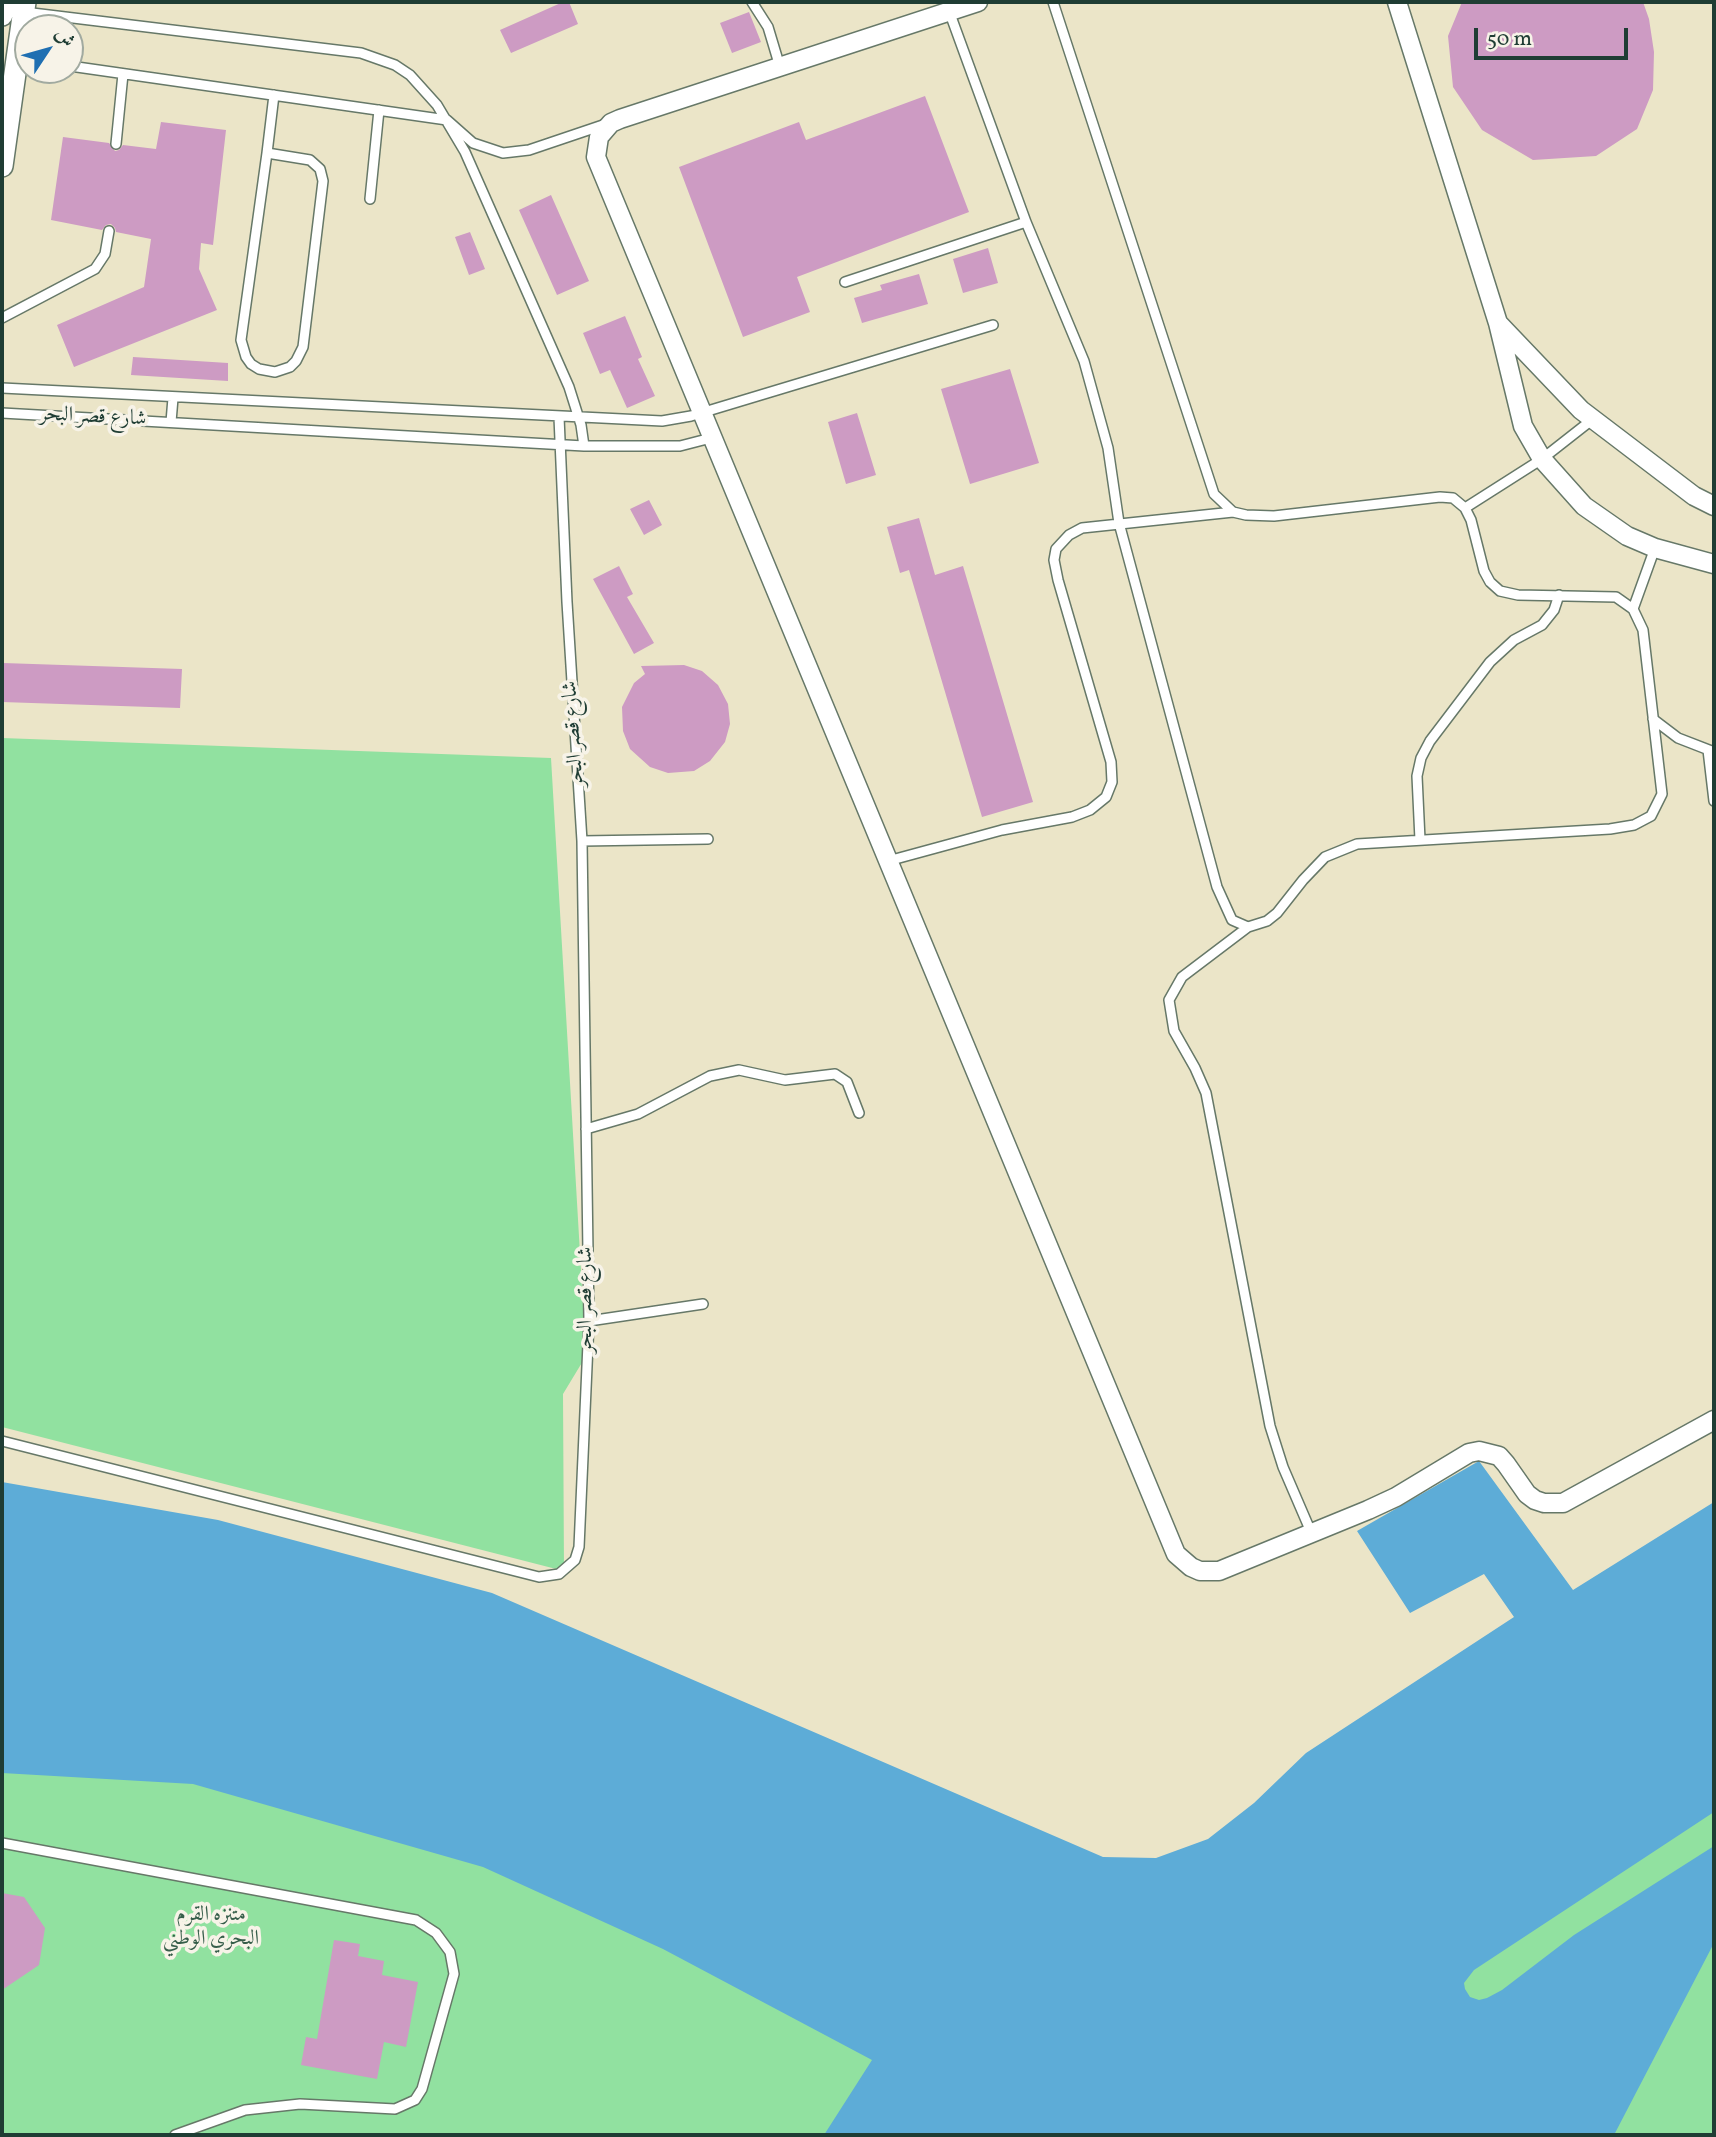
<!DOCTYPE html>
<html>
<head>
<meta charset="utf-8">
<style>
	body { margin:0 }
	#map { position:relative; width:1716px; height:2137px; overflow:hidden; background:#ebe5c8; font-family:Vollkorn,Amiri,serif }
	canvas { display:block }
	.frame { position:absolute; inset:0; border:4px solid #1f3d34; pointer-events:none }
	.north { position:absolute; left:14px; top:14px; width:70px; height:70px; box-sizing:border-box; background:#f7f3e8; border:2px solid #a1aaa0; border-radius:50%; rotate:54deg; font-size:19px; font-weight:700; line-height:28px; text-align:center; color:#1f3d34 }
	.north::after { content:''; display:block; margin:auto; width:24px; height:32px; background:#1f6fb2; clip-path:polygon(50% 0,100% 100%,50% 72%,0 100%) }
	.scale { position:absolute; left:1474px; top:28px; width:154px; height:32px; box-sizing:border-box; border:4px solid #1f3d34; border-top:0; padding-left:9px; font-size:21px; line-height:24px; white-space:nowrap; color:#1f3d34; -webkit-text-stroke:5px #f7f3e8; paint-order:stroke }
</style>
</head>
<body>
<div id="map">
<canvas width="1716" height="2137"></canvas>
<div class="frame"></div>
<div class="north">ش</div>
<div class="scale">50 m</div>
</div>
<script>
const context = document.querySelector('canvas').getContext('2d');
context.lineJoin = 'round';
function paint(path, color) {
  context.fillStyle = color;
  context.fill(path, 'evenodd');
}
function toPath(rows) {
  const path = new Path2D();
  for (const r of rows) {
    path.moveTo(r[0], r[1]);
    for (let i = 2; i < r.length; i += 2) path.lineTo(r[i], r[i + 1]);
  }
  return path;
}
function stroke(path, color, width, dash) {
  context.strokeStyle = color;
  context.lineWidth = width;
  context.lineCap = dash ? 'butt' : 'round';
  context.setLineDash(dash || []);
  context.stroke(path);
}
function label(font, color, halo, rows, align = 'center') {
  context.font = font + ' Vollkorn,Amiri,serif';
  context.lineWidth = 7;
  context.setLineDash([]);
  context.textBaseline = 'middle';
  context.strokeStyle = halo;
  context.fillStyle = color;
  for (const [text, x, y, turn = 0] of rows) {
    context.save();
    context.translate(x, y);
    context.rotate((+turn || 0) * Math.PI / 180);
    context.textAlign = isNaN(turn) ? turn : align;
    if (halo) context.strokeText(text, 0, 0);
    context.fillText(text, 0, 0);
    context.restore();
  }
}
paint(toPath([
	[2,738,551,758,586,1356,563,1394,564,1571,2,1427],
	[2,1692,1194,2123,1714,1771,1714,2135,2,2135]
]), '#91e1a0');
paint(toPath([
	[1479,1461,1573,1590,1714,1502,1714,1812,1474,1970,1464,1983,1465,1989,1470,1997,1479,2000,1487,1998,1502,1990,1574,1935,1714,1846,1714,1943,1614,2135,824,2135,872,2060,663,1949,483,1867,193,1784,2,1773,2,1482,218,1520,492,1593,1103,1857,1156,1858,1208,1839,1254,1803,1306,1753,1514,1617,1484,1574,1410,1613,1357,1531]
]), '#5dacd7');
paint(toPath([
	[563,2,569,2,578,24,511,53,500,30],
	[1462,2,1643,2,1649,19,1654,52,1653,90,1637,129,1596,156,1533,160,1482,130,1453,87,1448,36],
	[749,12,761,42,732,53,720,23],
	[925,96,969,212,797,277,810,312,743,337,679,167,799,122,806,140],
	[161,122,226,130,213,245,201,243,199,269,217,310,74,367,57,325,144,287,151,239,116,232,115,228,111,224,106,225,102,230,51,220,63,137,109,143,115,151,119,150,123,145,156,149],
	[551,195,589,281,557,295,519,210],
	[470,232,485,269,469,275,455,237],
	[988,248,998,283,963,293,953,259],
	[919,274,928,304,862,323,854,298,882,290,880,285],
	[625,316,642,357,638,359,655,396,627,408,610,370,600,374,583,333],
	[133,357,228,363,228,381,131,375],
	[1010,369,1039,463,970,484,941,389],
	[857,413,876,475,846,484,828,422],
	[649,500,662,525,644,535,630,509],
	[919,518,935,575,963,566,1033,802,982,817,909,570,900,573,887,527],
	[619,566,633,594,627,597,654,643,634,654,593,579],
	[3,663,182,669,180,708,2,702],
	[684,665,702,671,718,685,728,704,730,724,725,742,710,761,694,771,668,773,650,767,630,749,623,731,622,707,634,683,645,674,641,666],
	[2,1893,24,1897,45,1928,39,1965,2,1990],
	[334,1940,360,1944,358,1956,384,1961,382,1975,418,1982,406,2047,384,2042,377,2079,301,2065,306,2037,317,2039]
]), '#cd9bc3');
const service = toPath([
	[752,2,768,27,780,67],
	[949,2,949,11,1026,222,1084,361,1108,448,1119,523,1217,887,1232,920,1248,927],
	[1053,2,1214,494,1233,512,1246,515,1274,516,1440,497,1453,498,1465,508,1471,520,1484,571,1490,582,1500,591,1518,595,1616,597,1633,609,1643,630,1662,794,1651,816,1634,825,1610,829,1357,844,1325,857,1303,880,1277,913,1267,921,1248,927,1182,977,1169,1000,1174,1031,1195,1068,1206,1093,1270,1426,1283,1467,1311,1532],
	[24,12,361,53,395,65,410,75,437,105,465,152,569,387,581,425,584,446],
	[70,66,447,120,473,143,503,153,529,150,606,124],
	[116,144,123,74],
	[267,153,310,160,320,169,323,181,303,347,296,361,290,367,275,372,259,369,251,364,246,357,241,340,267,153],
	[267,153,274,95],
	[370,199,379,110],
	[845,282,1026,222],
	[2,318,95,269,105,254,109,231],
	[2,388,662,421,691,416,993,325],
	[2,413,584,446,680,446,711,438],
	[171,422,173,398],
	[1465,508,1542,459,1593,419],
	[1633,609,1655,548],
	[1653,719,1678,738,1714,752],
	[1708,750,1714,801],
	[1420,840,1417,776,1421,758,1430,741,1490,662,1514,640,1542,625,1554,610,1559,595],
	[582,841,708,839],
	[888,861,1002,830,1072,817,1090,810,1106,797,1112,782,1111,762,1058,580,1054,560,1056,549,1069,535,1082,528,1233,512],
	[586,1129,638,1114,710,1076,739,1070,785,1080,835,1074,847,1082,859,1113],
	[589,1321,703,1304],
	[2,1441,539,1577,559,1574,575,1560,579,1547,589,1321,582,841,567,602,559,417],
	[2,1843,416,1920,436,1933,450,1952,454,1974,422,2089,415,2100,395,2109,300,2104,245,2110,175,2135]
]);
const minor = toPath([
	[978,2,620,119,611,123,599,137,596,157,1176,1554,1191,1567,1200,1571,1219,1571,1368,1510,1396,1497,1469,1453,1479,1451,1499,1456,1506,1464,1527,1494,1535,1500,1544,1503,1563,1503,1714,1420],
	[1397,2,1498,323,1523,426,1542,459,1584,506,1627,536,1655,548,1714,564],
	[1498,323,1581,410,1694,496,1714,506]
]);
const tertiary = toPath([
	[2,15,4,2],
	[2,166,25,2]
]);
stroke(service, '#667868', 12);
stroke(minor, '#667868', 21);
stroke(tertiary, '#667868', 24);
stroke(service, '#fff', 9);
stroke(minor, '#fff', 18);
stroke(tertiary, '#fff', 21);
label('21px', '#1f3d34', '#f7f3e8', [
	["شارع قصر البحر",93,418,3],
	["شارع قصر البحر",575,734,-94],
	["شارع قصر البحر",587,1300,-90]
]);
label('21px', '#365e4a', '#f7f3e8', [
	["متنزه القرم",211,1916],
	["البحري الوطني",211,1940]
]);
</script>
</body>
</html>
